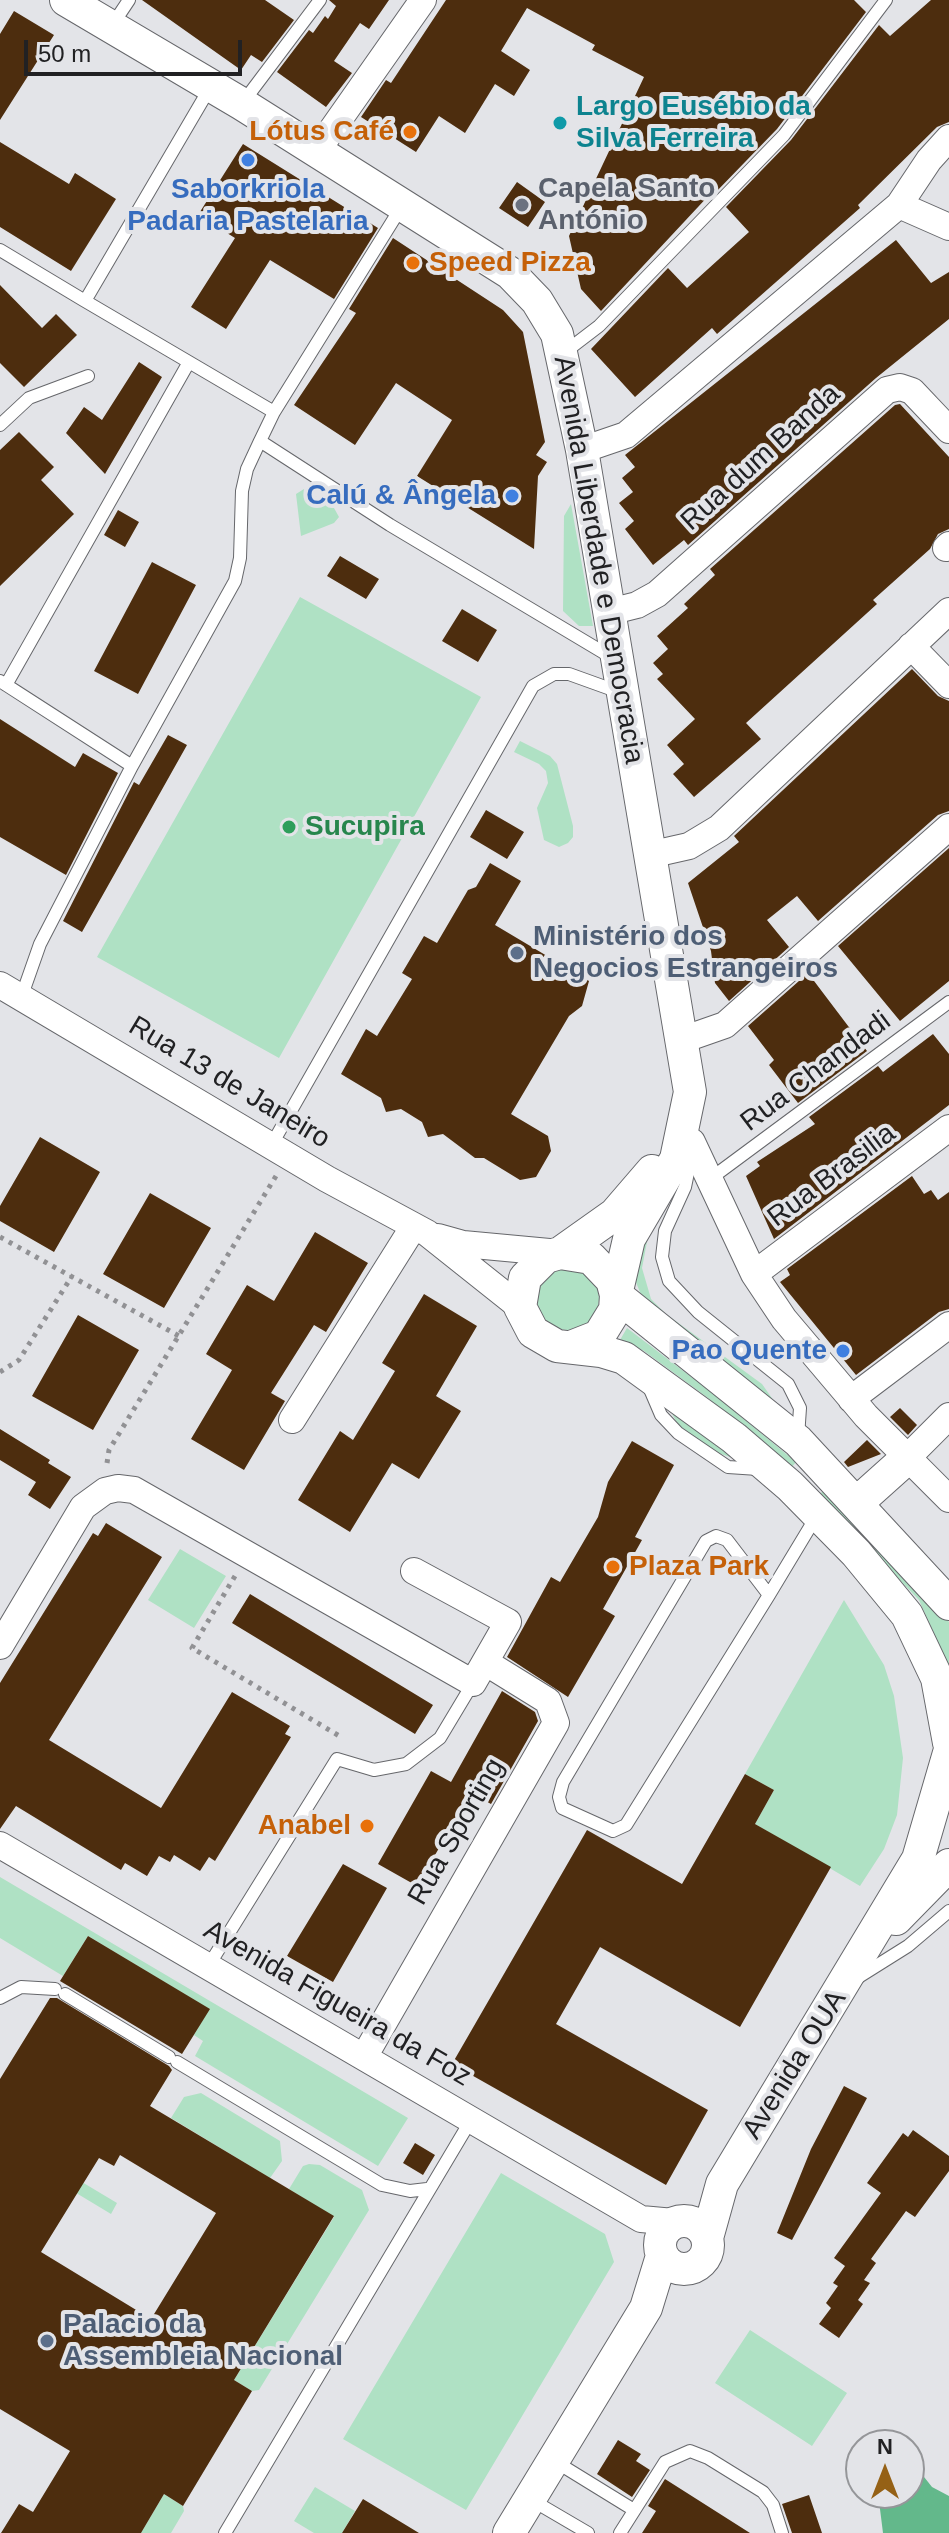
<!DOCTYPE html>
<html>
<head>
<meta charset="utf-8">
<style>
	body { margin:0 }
	#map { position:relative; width:949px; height:2533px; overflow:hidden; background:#e3e4e8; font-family:Arial,sans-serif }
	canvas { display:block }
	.north { position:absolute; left:845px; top:2429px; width:80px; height:80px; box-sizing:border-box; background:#e3e4e8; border:2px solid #959699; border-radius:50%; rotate:0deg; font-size:22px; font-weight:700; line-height:32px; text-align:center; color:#212123 }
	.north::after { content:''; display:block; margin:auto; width:28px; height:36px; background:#956116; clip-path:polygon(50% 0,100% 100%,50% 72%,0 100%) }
	.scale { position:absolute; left:24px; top:40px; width:218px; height:36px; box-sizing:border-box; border:4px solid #212123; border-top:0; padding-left:10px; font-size:24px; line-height:28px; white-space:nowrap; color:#212123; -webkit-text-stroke:6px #e3e4e8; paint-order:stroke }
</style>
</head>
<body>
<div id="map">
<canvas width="949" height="2533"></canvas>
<div class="north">N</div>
<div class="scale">50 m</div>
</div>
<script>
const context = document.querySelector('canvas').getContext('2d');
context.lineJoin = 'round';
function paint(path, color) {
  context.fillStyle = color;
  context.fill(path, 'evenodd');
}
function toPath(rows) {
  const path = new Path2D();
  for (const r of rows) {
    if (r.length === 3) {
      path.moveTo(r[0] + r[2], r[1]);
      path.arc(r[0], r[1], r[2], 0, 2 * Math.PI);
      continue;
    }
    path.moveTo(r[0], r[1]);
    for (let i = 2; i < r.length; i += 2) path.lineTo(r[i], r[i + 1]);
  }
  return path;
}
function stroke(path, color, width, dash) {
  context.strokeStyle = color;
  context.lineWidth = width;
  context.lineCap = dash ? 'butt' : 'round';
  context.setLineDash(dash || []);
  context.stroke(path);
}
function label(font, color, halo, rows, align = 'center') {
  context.font = font + ' Arial,sans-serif';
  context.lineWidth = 8;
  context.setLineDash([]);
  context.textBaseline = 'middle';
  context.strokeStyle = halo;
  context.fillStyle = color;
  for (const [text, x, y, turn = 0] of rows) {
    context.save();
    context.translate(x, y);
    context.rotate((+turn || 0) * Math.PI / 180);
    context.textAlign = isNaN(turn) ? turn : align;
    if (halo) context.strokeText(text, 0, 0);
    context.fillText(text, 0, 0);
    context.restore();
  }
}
paint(toPath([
	[304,489,334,508,339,517,334,523,301,536,296,494],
	[571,504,593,626,579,626,563,611,564,516],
	[300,597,481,697,279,1058,97,957],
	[520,741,550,756,557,764,573,826,573,837,568,843,559,847,544,840,537,808,548,783,546,771,539,764,514,752],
	[650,1226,642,1268,651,1299,666,1314,762,1384,781,1411,642,1297,635,1280,639,1246],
	[568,1299,31],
	[627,1328,711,1392,796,1462,791,1468,708,1398,644,1351,620,1340],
	[669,1408,742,1461,718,1453,678,1425],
	[825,1490,949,1622,949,1667,919,1600,818,1495],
	[180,1549,226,1576,194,1628,148,1600],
	[844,1600,884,1665,894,1696,903,1758,897,1815,884,1849,860,1886,755,1824,774,1790,745,1774],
	[0,1877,408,2118,378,2166,195,2056,203,2041,194,2035,209,2009,88,1936,63,1976,0,1938],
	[201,2093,280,2141,282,2161,270,2178,171,2118,184,2097],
	[0,2133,117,2203,111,2214,0,2147],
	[309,2164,320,2165,362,2190,369,2210,259,2390,252,2391,234,2380,334,2217,289,2189,303,2166],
	[501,2173,605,2234,614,2262,466,2510,343,2439],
	[750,2330,847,2393,812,2446,715,2383],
	[315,2487,355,2511,342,2533,314,2533,294,2521],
	[164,2494,183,2506,184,2511,171,2533,141,2533]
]), '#afe1c4');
paint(toPath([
	[909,2458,932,2487,949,2496,949,2533,883,2533,878,2493,909,2493]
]), '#63b88b');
paint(toPath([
	[142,0,265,0,294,20,262,62,251,55,241,70],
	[329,0,389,0,369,29,360,23,334,61,352,73,326,107,277,72,309,30,313,33,325,16,328,19,336,6],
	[446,0,854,0,866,12,777,129,714,194,712,192,601,311,581,289,569,236,644,77,592,50,595,45,527,8,501,51,530,70,514,96,495,84,465,133,439,116,416,152,361,117,386,80,391,83],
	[931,0,949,0,949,122,937,127,858,205,860,208,717,334,712,328,635,397,591,349,668,268,687,288,749,232,726,207,791,140,879,25,890,36],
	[14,11,54,35,0,120,0,34],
	[0,142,69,184,75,173,116,199,71,271,0,227],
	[243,144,378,228,334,299,270,260,226,329,191,307,235,238,198,215],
	[517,182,545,202,528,227,499,208],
	[393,238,503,310,523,332,545,442,536,455,547,462,538,476,534,549,417,476,452,420,396,383,355,445,294,405,356,313,349,309],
	[896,240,931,283,949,272,949,319,876,378,688,545,684,540,653,565,625,529,634,521,619,503,633,492,622,478,635,467,625,455],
	[0,285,42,328,56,314,77,335,24,387,0,363],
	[139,362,162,377,105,474,66,433,84,407,102,420],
	[900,404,949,457,949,529,938,534,930,549,873,600,877,604,746,723,761,739,694,797,673,774,684,764,667,745,695,719,657,679,663,674,653,663,668,649,657,636,688,608,684,604,715,575,710,569,895,405],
	[19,432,54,467,41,480,74,514,0,586,0,450],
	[118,510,139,522,125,547,104,535],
	[340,556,379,579,366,599,327,576],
	[152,562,196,585,138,694,94,671],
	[462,609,497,630,478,662,442,641],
	[912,669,938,696,949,701,949,811,938,815,818,921,797,896,767,920,789,947,729,1001,715,983,711,951,688,883,739,842,734,836],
	[0,719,75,767,83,753,118,773,66,875,0,837],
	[168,735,187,745,82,932,63,921,134,782,139,785],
	[486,810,524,832,507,859,470,837],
	[949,848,949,981,900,1021,838,946],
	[490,863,521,881,495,925,589,981,582,1006,569,1016,511,1114,548,1136,551,1151,536,1177,520,1180,484,1158,475,1158,443,1134,428,1137,422,1122,401,1109,386,1112,381,1098,341,1074,366,1029,377,1036,412,979,402,973,424,936,437,943,468,890,476,887],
	[808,973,867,1051,798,1103,769,1065,774,1060,748,1026],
	[933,1034,949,1054,949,1105,774,1239,746,1176,760,1166,757,1162,815,1124,809,1117,878,1066,883,1072],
	[40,1137,100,1172,54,1252,0,1221,0,1206],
	[912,1176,924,1194,931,1190,938,1200,949,1192,949,1309,939,1312,856,1375,780,1282,790,1275,787,1269],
	[150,1193,211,1228,164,1308,103,1274],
	[315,1232,368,1263,326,1332,314,1325,271,1393,285,1401,244,1470,191,1439,232,1370,206,1354,247,1285,274,1301],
	[424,1294,477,1326,436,1396,461,1411,419,1479,392,1463,350,1532,298,1500,340,1431,353,1440,395,1371,382,1363],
	[78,1315,139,1350,93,1430,32,1396],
	[900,1408,917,1425,908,1435,890,1417],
	[0,1429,50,1460,48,1463,71,1477,50,1509,28,1495,36,1482,0,1460],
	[867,1440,881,1454,848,1467,844,1462],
	[632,1441,674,1465,635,1537,642,1540,603,1609,615,1616,568,1697,507,1657,551,1577,560,1582,598,1517,608,1482],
	[106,1523,162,1557,49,1740,161,1808,232,1692,290,1726,285,1734,291,1737,215,1861,209,1857,200,1871,174,1855,170,1862,159,1856,147,1876,125,1863,121,1870,16,1806,0,1829,0,1683,93,1533,98,1536],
	[250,1594,433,1705,415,1734,232,1623],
	[502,1691,535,1712,538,1721,491,1804,471,1793,417,1886,378,1864,431,1771,451,1782],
	[745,1774,774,1790,755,1824,831,1867,740,2027,600,1947,556,2024,708,2110,666,2185,452,2064,587,1830,682,1884],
	[343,1864,387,1888,333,1982,287,1956],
	[88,1936,210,2009,182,2054,60,1981],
	[50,1998,57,1998,169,2066,172,2070,150,2106,334,2216,234,2380,252,2391,183,2506,164,2494,141,2533,1,2533,19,2504,33,2512,70,2451,0,2409,0,2079],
	[120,2155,216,2213,151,2319,41,2252,99,2158,114,2166],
	[844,2086,867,2098,792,2240,777,2233,811,2149],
	[913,2130,949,2156,949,2171,915,2217,906,2211,871,2259,876,2263,864,2280,870,2283,858,2300,863,2304,839,2338,819,2324,831,2308,826,2303,838,2286,833,2283,845,2266,834,2258,881,2193,867,2183,903,2133,908,2137],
	[415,2143,435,2155,423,2175,403,2163],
	[618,2440,641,2454,636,2461,650,2470,632,2497,597,2474],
	[665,2479,750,2533,642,2533,656,2511,648,2506],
	[809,2495,822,2533,792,2533,782,2504],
	[363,2499,419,2533,342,2533]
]), '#4d2d0e');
const service = toPath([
	[113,24,129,0],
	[211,86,85,301,274,412],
	[244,101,320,0],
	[402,206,274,412,260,441,390,525,611,657],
	[0,250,85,301],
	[565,352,599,326,784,135,886,0],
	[0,425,29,398,88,376],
	[0,681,132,766],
	[6,685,189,362],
	[21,998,40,944,132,766,235,581,240,558,242,491,247,469,260,441],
	[272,1144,533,686,554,674,569,674,619,692],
	[692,1153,685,1187,665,1231,662,1257,669,1281,698,1312,788,1384,800,1408,798,1437],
	[710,1179,949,1002],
	[649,1387,661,1415,678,1433,728,1467,758,1469],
	[769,1595,727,1540,716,1536,706,1541,563,1782,559,1797,562,1808,613,1831,626,1825,769,1595,816,1517],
	[209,1965,337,1759,374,1770,406,1764,440,1738,473,1683],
	[857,1978,908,1946,949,1911],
	[65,1994,169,2057],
	[0,1998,21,1987,55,1989],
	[177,2062,382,2185,410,2191,427,2189],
	[556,2462,634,2510],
	[530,2499,588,2533],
	[225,2533,471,2120],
	[620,2533,665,2462,690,2451,708,2458,763,2492,773,2505,782,2533]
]);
const minor = toPath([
	[317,151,423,0],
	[899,205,929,160,949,138],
	[582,450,626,435,899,205,949,227],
	[946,548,949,545],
	[609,612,637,605,657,594,887,390,900,387,912,391,949,430],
	[911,646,949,685],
	[649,855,689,846,719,828,949,611],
	[0,985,327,1179,427,1233,520,1307],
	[682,1040,725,1025,949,827],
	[692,1142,754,1274,784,1319,866,1416,949,1499],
	[438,1237,463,1244,560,1253],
	[754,1274,949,1128],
	[851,1399,949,1325],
	[292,1420,414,1226],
	[906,1459,949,1416],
	[0,1646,83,1507,105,1491,118,1488,134,1490,473,1683,508,1622,414,1571],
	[0,1845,641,2219,674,2222],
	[364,2057,556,1723,548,1701,485,1662]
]);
const tertiary = toPath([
	[66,0,242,104,510,273,537,301,557,334,582,450,690,1092,676,1159,629,1239,616,1295],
	[560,1253,615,1214,652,1171],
	[616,1295,798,1441,949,1604],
	[571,1347,599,1336,615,1310,616,1295,612,1280,591,1258,560,1253,546,1257,525,1278,520,1307,533,1332,557,1346,601,1351,624,1358,734,1438,790,1486,856,1553,907,1615,937,1678,949,1743],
	[858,1502,906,1459],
	[896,1919,949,1865],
	[684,2245,24],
	[707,2238,722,2184,918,1859,949,1753],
	[509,2533,646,2308,662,2256]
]);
stroke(service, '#66676b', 14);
stroke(minor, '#66676b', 28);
stroke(tertiary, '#66676b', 34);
stroke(toPath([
	[0,1237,179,1336],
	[0,1372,19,1360,72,1276],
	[107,1463,109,1450,276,1176],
	[235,1576,192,1648,341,1737]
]), '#919194', 5, [4, 6]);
stroke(service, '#fff', 12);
stroke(minor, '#fff', 26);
stroke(tertiary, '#fff', 32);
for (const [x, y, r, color] of [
	[560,123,8,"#0f9aa8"],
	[410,132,8,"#e8710a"],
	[248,160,8,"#3f7fe0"],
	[522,205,8,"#6b7280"],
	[413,263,8,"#e8710a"],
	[512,496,8,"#3f7fe0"],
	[289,827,8,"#2e9e5b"],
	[517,953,8,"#5c6f8a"],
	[843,1351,8,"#3f7fe0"],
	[613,1567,8,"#e8710a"],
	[367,1826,8,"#e8710a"],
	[47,2341,8,"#5c6f8a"]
]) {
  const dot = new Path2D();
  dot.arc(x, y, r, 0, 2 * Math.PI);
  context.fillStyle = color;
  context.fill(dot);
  stroke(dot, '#e3e4e8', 3);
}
label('bold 28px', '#0d838f', '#e3e4e8', [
	["Largo Eusébio da",576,107],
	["Silva Ferreira",576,139]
], 'left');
label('bold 28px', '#c56008', '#e3e4e8', [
	["Lótus Café",394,132],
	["Speed Pizza",429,263,"left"],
	["Plaza Park",629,1567,"left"],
	["Anabel",351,1826]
], 'right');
label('bold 28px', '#5b616d', '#e3e4e8', [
	["Capela Santo",538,189],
	["António",538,221]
], 'left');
label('bold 28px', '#366cbe', '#e3e4e8', [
	["Saborkriola",248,190,"center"],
	["Padaria Pastelaria",248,222,"center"],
	["Calú & Ângela",496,496],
	["Pao Quente",827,1351]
], 'right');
label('28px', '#212123', '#e3e4e8', [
	["Rua dum Banda",761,458,-42],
	["Avenida Liberdade e Democracia",598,560,80],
	["Rua Chandadi",816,1072,-37],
	["Rua 13 de Janeiro",229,1083,31],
	["Rua Brasilia",832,1176,-37],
	["Rua Sporting",457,1832,-60],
	["Avenida Figueira da Foz",337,2004,30],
	["Avenida OUA",795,2065,-58]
]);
label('bold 28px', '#27864d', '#e3e4e8', [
	["Sucupira",305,827]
], 'left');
label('bold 28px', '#4e5e75', '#e3e4e8', [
	["Ministério dos",533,937],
	["Negocios Estrangeiros",533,969],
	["Palacio da",63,2325],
	["Assembleia Nacional",63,2357]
], 'left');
</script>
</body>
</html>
